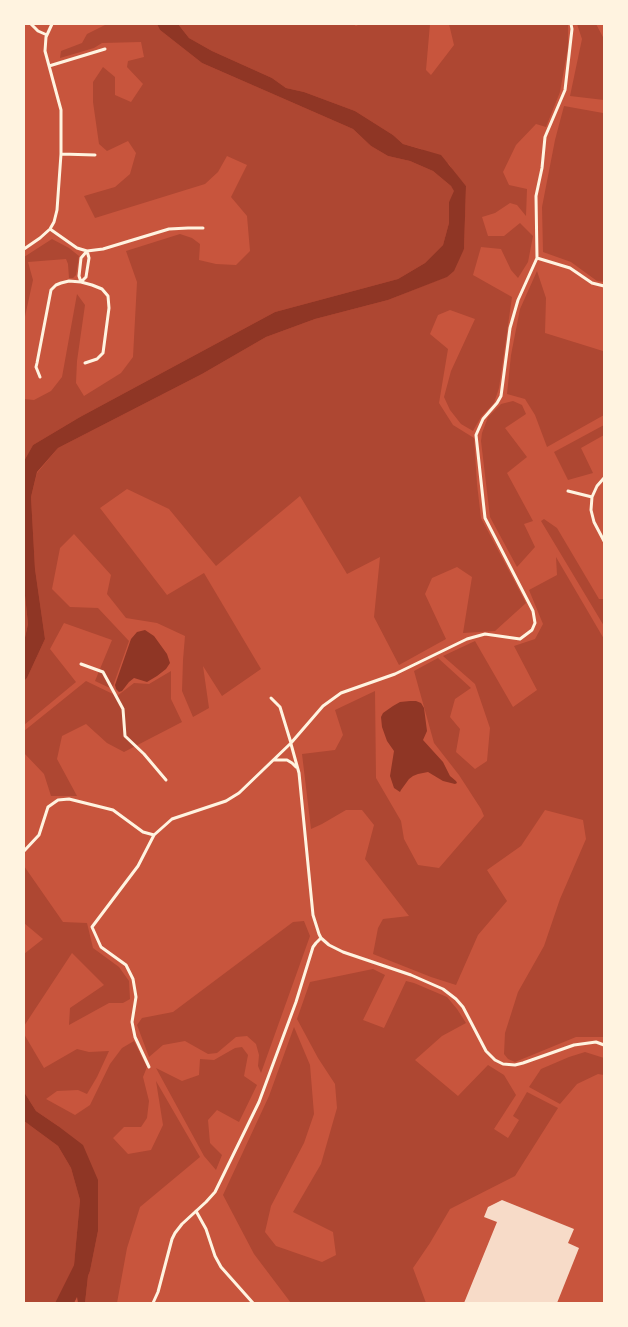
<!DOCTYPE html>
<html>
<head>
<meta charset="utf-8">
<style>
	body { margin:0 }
	#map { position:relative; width:628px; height:1327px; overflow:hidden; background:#c8553d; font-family:Lora,serif }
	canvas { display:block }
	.frame { position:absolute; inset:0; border:25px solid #fff3e0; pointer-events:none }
</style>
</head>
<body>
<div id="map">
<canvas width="628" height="1327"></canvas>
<div class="frame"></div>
</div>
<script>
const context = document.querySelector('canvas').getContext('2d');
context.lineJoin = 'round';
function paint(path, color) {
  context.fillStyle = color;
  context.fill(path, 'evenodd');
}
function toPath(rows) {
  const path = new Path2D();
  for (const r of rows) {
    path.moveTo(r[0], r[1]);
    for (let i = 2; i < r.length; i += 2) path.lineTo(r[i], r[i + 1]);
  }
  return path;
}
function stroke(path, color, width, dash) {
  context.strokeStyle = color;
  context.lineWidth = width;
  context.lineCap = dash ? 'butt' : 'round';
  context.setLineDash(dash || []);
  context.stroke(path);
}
paint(toPath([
	[107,24,157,24,160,30,202,63,353,129,371,146,388,156,410,161,433,171,451,186,455,191,449,202,449,223,443,245,425,263,398,279,275,312,80,417,33,445,24,461,24,399,34,400,51,391,62,377,77,294,85,305,77,361,76,383,84,396,121,373,133,357,137,282,126,251,180,234,192,238,200,244,199,260,216,264,236,265,250,251,247,216,231,197,247,165,227,156,218,172,205,184,95,218,84,196,115,187,130,174,136,153,128,141,107,151,99,144,93,102,93,82,103,67,115,77,115,95,131,102,143,84,127,67,128,61,144,57,141,42,102,43,94,48,60,58,61,51,82,43,87,34],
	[178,24,353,24,356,26,360,24,430,24,426,70,431,75,454,45,449,24,568,24,568,47,560,92,546,127,536,124,516,145,503,172,509,185,527,189,526,216,517,205,510,203,495,213,482,217,488,236,504,236,520,223,533,236,528,262,518,278,511,270,501,249,481,247,473,275,512,297,499,388,494,403,481,417,473,431,461,424,450,410,444,397,451,371,475,319,450,310,438,315,430,334,448,349,439,403,453,425,474,438,477,484,481,518,526,603,495,631,463,633,472,577,457,567,432,578,425,594,446,639,399,665,374,617,380,557,347,574,300,496,216,566,169,509,127,489,100,508,167,595,204,573,261,669,222,696,203,666,209,708,193,717,182,691,183,660,185,636,157,623,126,618,107,594,111,575,74,534,60,548,52,589,70,607,98,608,129,641,112,689,95,681,112,640,64,623,50,649,76,682,24,725,24,681,27,678,45,639,35,569,31,497,37,473,58,448,202,374,266,337,315,319,388,300,446,277,464,249,466,186,453,171,449,164,421,149,403,144,393,135,355,111,304,92,286,88,272,78,212,51,189,38],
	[577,24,596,24,604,39,604,100,570,96,582,39],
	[564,106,603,113,604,116,604,282,597,281,571,262,543,252,542,207,555,140],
	[52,239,69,248,79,256,76,275,73,278,69,278,68,264,66,259,28,262,33,280,24,321,24,257],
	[537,271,546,298,545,333,603,351,604,350,604,415,547,447,535,415,525,399,507,394,511,355,520,309],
	[513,401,522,405,526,414,505,428,527,457,507,473,533,521,524,524,535,547,517,567,490,517,481,441,482,433,488,417,501,404],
	[604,425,604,435,581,448,593,473,568,480,554,452],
	[544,519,557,528,599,599,604,599,604,626,541,521],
	[556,557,604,639,604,1037,576,1037,515,1062,508,1059,504,1054,505,1033,518,992,544,946,560,899,586,839,583,820,545,810,521,846,487,870,507,901,478,935,456,985,431,977,373,954,378,928,383,919,409,916,365,859,374,825,362,810,346,810,322,824,311,829,302,754,335,750,343,735,335,710,375,691,376,778,401,821,404,839,418,865,439,868,484,816,481,809,459,775,434,743,414,671,438,658,471,688,455,699,450,717,460,729,456,752,475,769,487,761,490,728,475,684,443,656,475,641,513,707,537,690,514,646,535,639,543,624,529,590,557,575],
	[24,586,28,624,24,642],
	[171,671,171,699,182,722,124,752,107,743,86,724,62,736,57,759,77,796,51,796,44,774,24,753,24,731,86,681,117,696,134,683,149,684],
	[24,866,63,922,87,923,93,948,119,967,129,981,130,999,123,1003,109,1003,69,1025,70,1008,104,985,72,953,24,1026,24,954,43,939,24,923],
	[304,921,310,936,261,1073,258,1066,259,1055,256,1044,247,1036,236,1037,217,1053,208,1054,185,1041,163,1045,149,1057,137,1025,142,1018,173,1012,293,922],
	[373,969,385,975,363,1020,384,1028,406,981,414,983,447,997,457,1009,466,1023,442,1036,415,1060,458,1096,488,1065,504,1075,516,1095,494,1129,508,1138,519,1120,513,1116,527,1092,558,1108,515,1176,450,1209,430,1243,413,1268,426,1303,291,1303,254,1254,223,1195,269,1096,294,1027,310,1065,314,1114,304,1143,271,1206,265,1232,276,1246,322,1262,336,1255,333,1232,293,1212,321,1164,337,1108,335,1084,318,1058,297,1019,310,982],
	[24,1034,44,1068,77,1049,89,1052,109,1051,97,1077,87,1094,78,1090,57,1091,46,1099,75,1115,90,1105,110,1064,122,1048,134,1041,147,1067,143,1077,149,1101,147,1118,141,1127,124,1127,113,1138,128,1154,151,1150,163,1125,156,1081,200,1157,140,1207,127,1248,117,1303,85,1303,88,1276,90,1271,98,1231,58,1126,36,1111,24,1092],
	[242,1047,248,1055,244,1076,257,1085,239,1122,217,1110,208,1120,210,1143,222,1155,216,1170,204,1156,156,1068,182,1081,199,1075,200,1059,214,1060,235,1048],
	[585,1052,604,1058,604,1075,598,1074,577,1084,560,1104,529,1087,541,1069,569,1057],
	[24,1121,58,1146,71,1168,80,1200,74,1265,55,1303,24,1303]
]), '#ae4732');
paint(toPath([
	[157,24,178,24,189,38,212,51,272,78,286,88,304,92,355,111,393,135,403,144,441,155,466,186,464,249,454,271,447,277,388,300,315,319,266,337,202,374,58,448,37,472,31,497,35,569,45,639,27,678,24,681,24,642,28,624,24,586,24,461,33,445,80,417,275,312,398,279,425,263,443,245,449,223,449,202,454,191,451,186,433,171,410,161,388,156,371,146,353,129,202,63,160,30],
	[145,630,154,636,167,654,170,663,166,669,157,676,147,682,134,678,129,682,122,691,119,692,116,689,115,685,131,639,137,632],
	[410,701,416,701,421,703,424,708,427,731,423,740,443,762,450,776,456,781,457,783,455,784,443,781,428,772,418,774,413,776,409,779,401,790,400,792,394,788,390,776,394,751,387,741,382,727,381,717,383,713,393,706,400,702],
	[24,1092,36,1111,58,1126,83,1145,98,1180,98,1231,90,1271,88,1276,85,1303,78,1303,77,1297,74,1303,55,1303,74,1265,80,1200,71,1168,58,1146,24,1121]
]), '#8f3625');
paint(toPath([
	[502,1200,574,1229,568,1243,579,1248,557,1303,464,1303,497,1222,484,1217,488,1207]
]), '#f7dbc8');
stroke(toPath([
	[31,24,38,31,47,35],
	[49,66,105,49],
	[61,154,95,155],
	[50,229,77,248,87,251,103,249,169,229,188,228,203,228],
	[24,249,40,238,50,229,54,222,57,210,61,154,61,110,45,51,46,37,52,24],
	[87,251,89,258,86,277,81,282,79,276,81,258,87,251],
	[537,258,570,268,592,283,604,286],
	[40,377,36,367,37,363,51,290,56,285,61,283,69,281,81,282,92,285,102,289,108,296,109,308,103,353,97,359,85,363],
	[604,478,597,486,592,497,591,510,594,522,604,541],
	[568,491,592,497],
	[81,664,103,672,123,709,125,736,144,754,166,780],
	[271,698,280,707,291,743],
	[291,744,299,773,313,915,319,934,321,938,329,945,343,952,411,975,443,989,456,999,463,1007,486,1051,495,1060,503,1064,515,1065,523,1063,574,1045,596,1042,604,1045],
	[274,760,287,760,292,763,296,767],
	[24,851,39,835,48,807,58,800,69,799,113,810,143,832,154,835],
	[149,1067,135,1037,132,1022,136,997,133,979,126,965,101,947,92,927,138,866,154,835,172,819,226,801,239,793,291,743,323,706,341,693,395,674,467,639,485,634,520,639,532,630,535,623,533,611,485,518,476,435,483,419,497,403,501,396,510,328,518,300,537,258,536,196,542,168,545,137,565,90,572,29,571,24],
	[196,1211,206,1229,215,1256,221,1267,253,1303],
	[153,1303,158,1292,172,1239,175,1233,182,1224,206,1202,215,1192,259,1102,296,1002,313,947,316,943,321,938]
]), '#fff3e0', 3);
</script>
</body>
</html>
